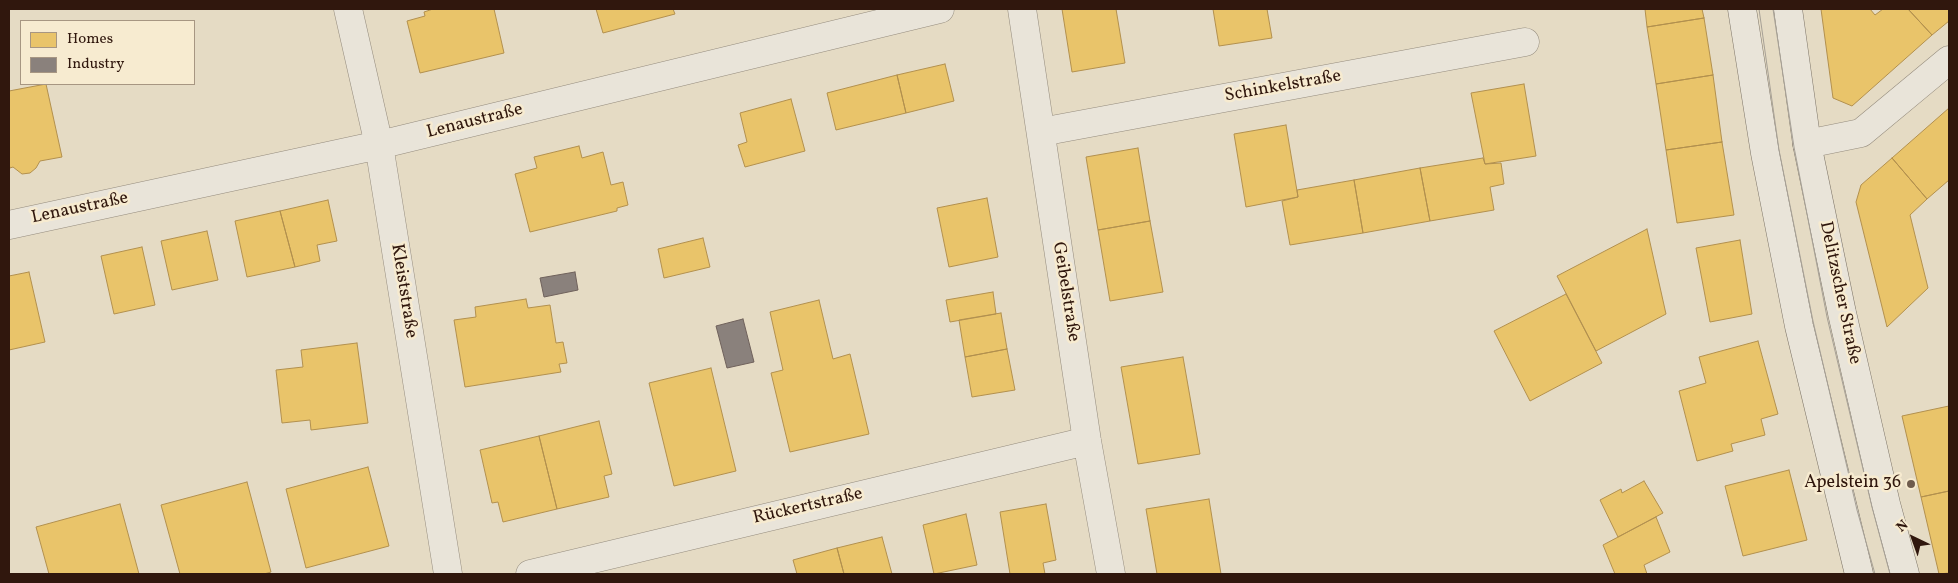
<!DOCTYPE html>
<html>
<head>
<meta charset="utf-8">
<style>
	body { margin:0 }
	#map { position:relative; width:1958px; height:583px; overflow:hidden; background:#e5dbc4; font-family:Vollkorn,serif }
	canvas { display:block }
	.frame { position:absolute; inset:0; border:10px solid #30170d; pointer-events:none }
	.legend { position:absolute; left:20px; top:20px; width:175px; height:65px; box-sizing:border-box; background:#f7ebd0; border:1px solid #a79682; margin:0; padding:6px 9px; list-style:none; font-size:15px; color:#30170d }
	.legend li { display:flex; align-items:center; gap:10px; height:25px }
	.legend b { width:25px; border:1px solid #a79682 }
	.north { position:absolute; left:1888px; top:513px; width:50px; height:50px; -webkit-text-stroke:4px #f7ebd0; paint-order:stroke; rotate:318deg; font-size:14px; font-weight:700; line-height:20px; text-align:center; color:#30170d }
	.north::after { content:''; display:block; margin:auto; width:18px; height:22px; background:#30170d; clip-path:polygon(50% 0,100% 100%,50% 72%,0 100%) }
</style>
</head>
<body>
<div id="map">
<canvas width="1958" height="583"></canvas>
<div class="frame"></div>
<ul class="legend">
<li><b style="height:14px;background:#e9c46a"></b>Homes</li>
<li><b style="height:14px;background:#8a817c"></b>Industry</li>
</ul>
<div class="north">N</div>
</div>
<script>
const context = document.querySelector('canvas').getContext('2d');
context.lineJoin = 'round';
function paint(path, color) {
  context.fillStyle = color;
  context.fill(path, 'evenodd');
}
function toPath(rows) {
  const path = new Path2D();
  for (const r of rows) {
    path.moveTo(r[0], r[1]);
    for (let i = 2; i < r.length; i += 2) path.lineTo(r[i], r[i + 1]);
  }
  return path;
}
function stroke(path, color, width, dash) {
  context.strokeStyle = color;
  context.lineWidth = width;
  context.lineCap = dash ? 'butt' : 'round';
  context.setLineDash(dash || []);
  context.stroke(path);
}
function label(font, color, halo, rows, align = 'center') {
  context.font = font + ' Vollkorn,serif';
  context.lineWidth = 5;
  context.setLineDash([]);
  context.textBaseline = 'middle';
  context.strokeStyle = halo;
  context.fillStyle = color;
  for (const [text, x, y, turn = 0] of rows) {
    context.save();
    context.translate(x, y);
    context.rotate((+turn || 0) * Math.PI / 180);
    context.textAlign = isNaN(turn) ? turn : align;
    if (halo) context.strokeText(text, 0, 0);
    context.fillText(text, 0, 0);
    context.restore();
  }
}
const homes = toPath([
	[433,9,494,9,504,53,420,73,407,21,425,16,424,12,433,9],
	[596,9,673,9,675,14,603,33,596,9],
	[1062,9,1116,9,1125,63,1072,72,1062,9],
	[1213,9,1267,9,1272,38,1219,46,1213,9],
	[1645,9,1702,9,1704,18,1647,27,1645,9],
	[1821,9,1870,9,1875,15,1883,9,1908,9,1932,35,1852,106,1833,98,1821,9],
	[1908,9,1949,9,1949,21,1932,35,1908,9],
	[1704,18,1713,75,1656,84,1647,27,1704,18],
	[945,64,954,101,906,113,897,75,945,64],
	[897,75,906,113,836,130,827,93,897,75],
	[1713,75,1722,142,1666,150,1656,84,1713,75],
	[46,84,62,157,40,161,36,168,30,173,22,174,13,167,10,168,9,164,9,91,46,84],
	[1524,84,1536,156,1485,164,1471,93,1524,84],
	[791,99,805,151,745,167,738,145,747,142,740,113,791,99],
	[1949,108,1949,180,1927,199,1892,158,1949,108],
	[1286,125,1298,197,1246,207,1234,134,1286,125],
	[1722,142,1734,215,1677,223,1666,150,1722,142],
	[579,146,582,158,603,152,611,185,623,182,628,205,617,208,617,211,530,232,515,174,537,168,534,157,579,146],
	[1138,148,1150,221,1098,230,1086,157,1138,148],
	[1483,158,1485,164,1501,163,1504,184,1490,187,1494,210,1430,221,1420,168,1483,158],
	[1892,158,1927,199,1910,215,1928,288,1887,327,1856,202,1861,185,1892,158],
	[1420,168,1430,221,1363,233,1354,180,1420,168],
	[1354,180,1363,233,1290,245,1282,201,1298,197,1297,190,1354,180],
	[987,198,998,257,949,267,937,208,987,198],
	[328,200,337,241,317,245,320,261,295,267,280,211,328,200],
	[280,211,295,267,247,277,235,221,280,211],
	[1150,221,1163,292,1110,301,1098,230,1150,221],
	[1647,229,1666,314,1596,351,1557,276,1647,229],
	[207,231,218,280,172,290,161,241,207,231],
	[703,238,710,267,664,278,658,249,703,238],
	[1740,240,1752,314,1710,322,1696,248,1740,240],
	[142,247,155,305,114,314,101,256,142,247],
	[29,272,45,342,9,350,9,276,29,272],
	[993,292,996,314,950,322,946,300,993,292],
	[1566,294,1602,363,1530,401,1494,331,1566,294],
	[526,299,528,308,550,305,556,343,563,342,567,363,559,364,561,372,465,387,454,320,476,317,475,307,526,299],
	[819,300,833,359,850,354,869,434,790,452,771,373,783,370,770,312,819,300],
	[1001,313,1007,349,965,357,959,320,1001,313],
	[1758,341,1778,414,1761,419,1765,435,1731,444,1733,451,1697,461,1679,391,1706,383,1699,357,1758,341],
	[357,343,368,423,311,430,310,420,282,423,276,370,303,367,301,350,357,343],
	[1007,349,1015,390,972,397,965,357,1007,349],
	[1183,357,1200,454,1138,464,1121,367,1183,357],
	[711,368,736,471,674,486,649,383,711,368],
	[1949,406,1949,491,1921,497,1902,416,1949,406],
	[599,421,612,474,604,476,609,497,557,509,539,436,599,421],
	[539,436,557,509,503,522,498,502,492,503,480,450,539,436],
	[368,467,389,546,306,568,286,489,368,467],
	[1789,470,1807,540,1743,556,1725,486,1789,470],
	[1644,481,1663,513,1618,537,1600,500,1621,489,1622,493,1644,481],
	[247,482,271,572,264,574,180,574,161,505,247,482],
	[1949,491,1949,573,1939,574,1921,497,1949,491],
	[1209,499,1221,574,1157,574,1146,509,1209,499],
	[120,504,139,574,49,574,36,527,120,504],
	[1046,504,1056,560,1043,563,1045,574,1010,574,1000,512,1046,504],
	[966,514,977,565,934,574,923,525,966,514],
	[1656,517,1670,552,1644,565,1647,574,1615,574,1603,545,1656,517],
	[882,537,892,574,844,574,837,548,882,537],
	[837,548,844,574,797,574,793,560,837,548]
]);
paint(homes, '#e9c46a');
stroke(homes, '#b2904e', 1);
const industry = toPath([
	[575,272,578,290,544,297,540,278,575,272],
	[743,319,754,362,727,368,716,326,743,319]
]);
paint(industry, '#8a817c');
stroke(industry, '#6f615b', 1);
const minor = toPath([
	[348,9,379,145,448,574],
	[1022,9,1087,441,1111,574],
	[1041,132,1525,42],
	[1807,144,1861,133,1949,60],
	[9,225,379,145,940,9],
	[530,574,1087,441]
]);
const secondary = toPath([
	[1742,9,1765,153,1799,326,1859,574],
	[1788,9,1807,144,1842,313,1886,504,1905,574]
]);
stroke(minor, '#958c7e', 29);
stroke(secondary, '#7b7265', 29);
stroke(minor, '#e9e4d9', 28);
stroke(secondary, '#e9e4d9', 28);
stroke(toPath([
	[1759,9,1779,150,1813,321,1857,510,1875,574],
	[1773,9,1794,147,1827,317,1872,507,1890,574]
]), '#a6a096', 1);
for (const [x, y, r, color] of [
	[1911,484,5,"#6f5c4d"]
]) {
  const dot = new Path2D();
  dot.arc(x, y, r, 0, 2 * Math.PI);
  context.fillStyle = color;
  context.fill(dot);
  stroke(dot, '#f7ebd0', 2);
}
label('18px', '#30170d', '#f7ebd0', [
	["Schinkelstraße",1283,87,-10],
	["Lenaustraße",475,122,-14],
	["Lenaustraße",80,209,-12],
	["Kleiststraße",403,291,81],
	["Geibelstraße",1065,292,81],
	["Delitzscher Straße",1839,293,78],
	["Rückertstraße",808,507,-13]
]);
label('18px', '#30170d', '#f7ebd0', [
	["Apelstein 36",1901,484]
], 'right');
</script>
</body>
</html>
